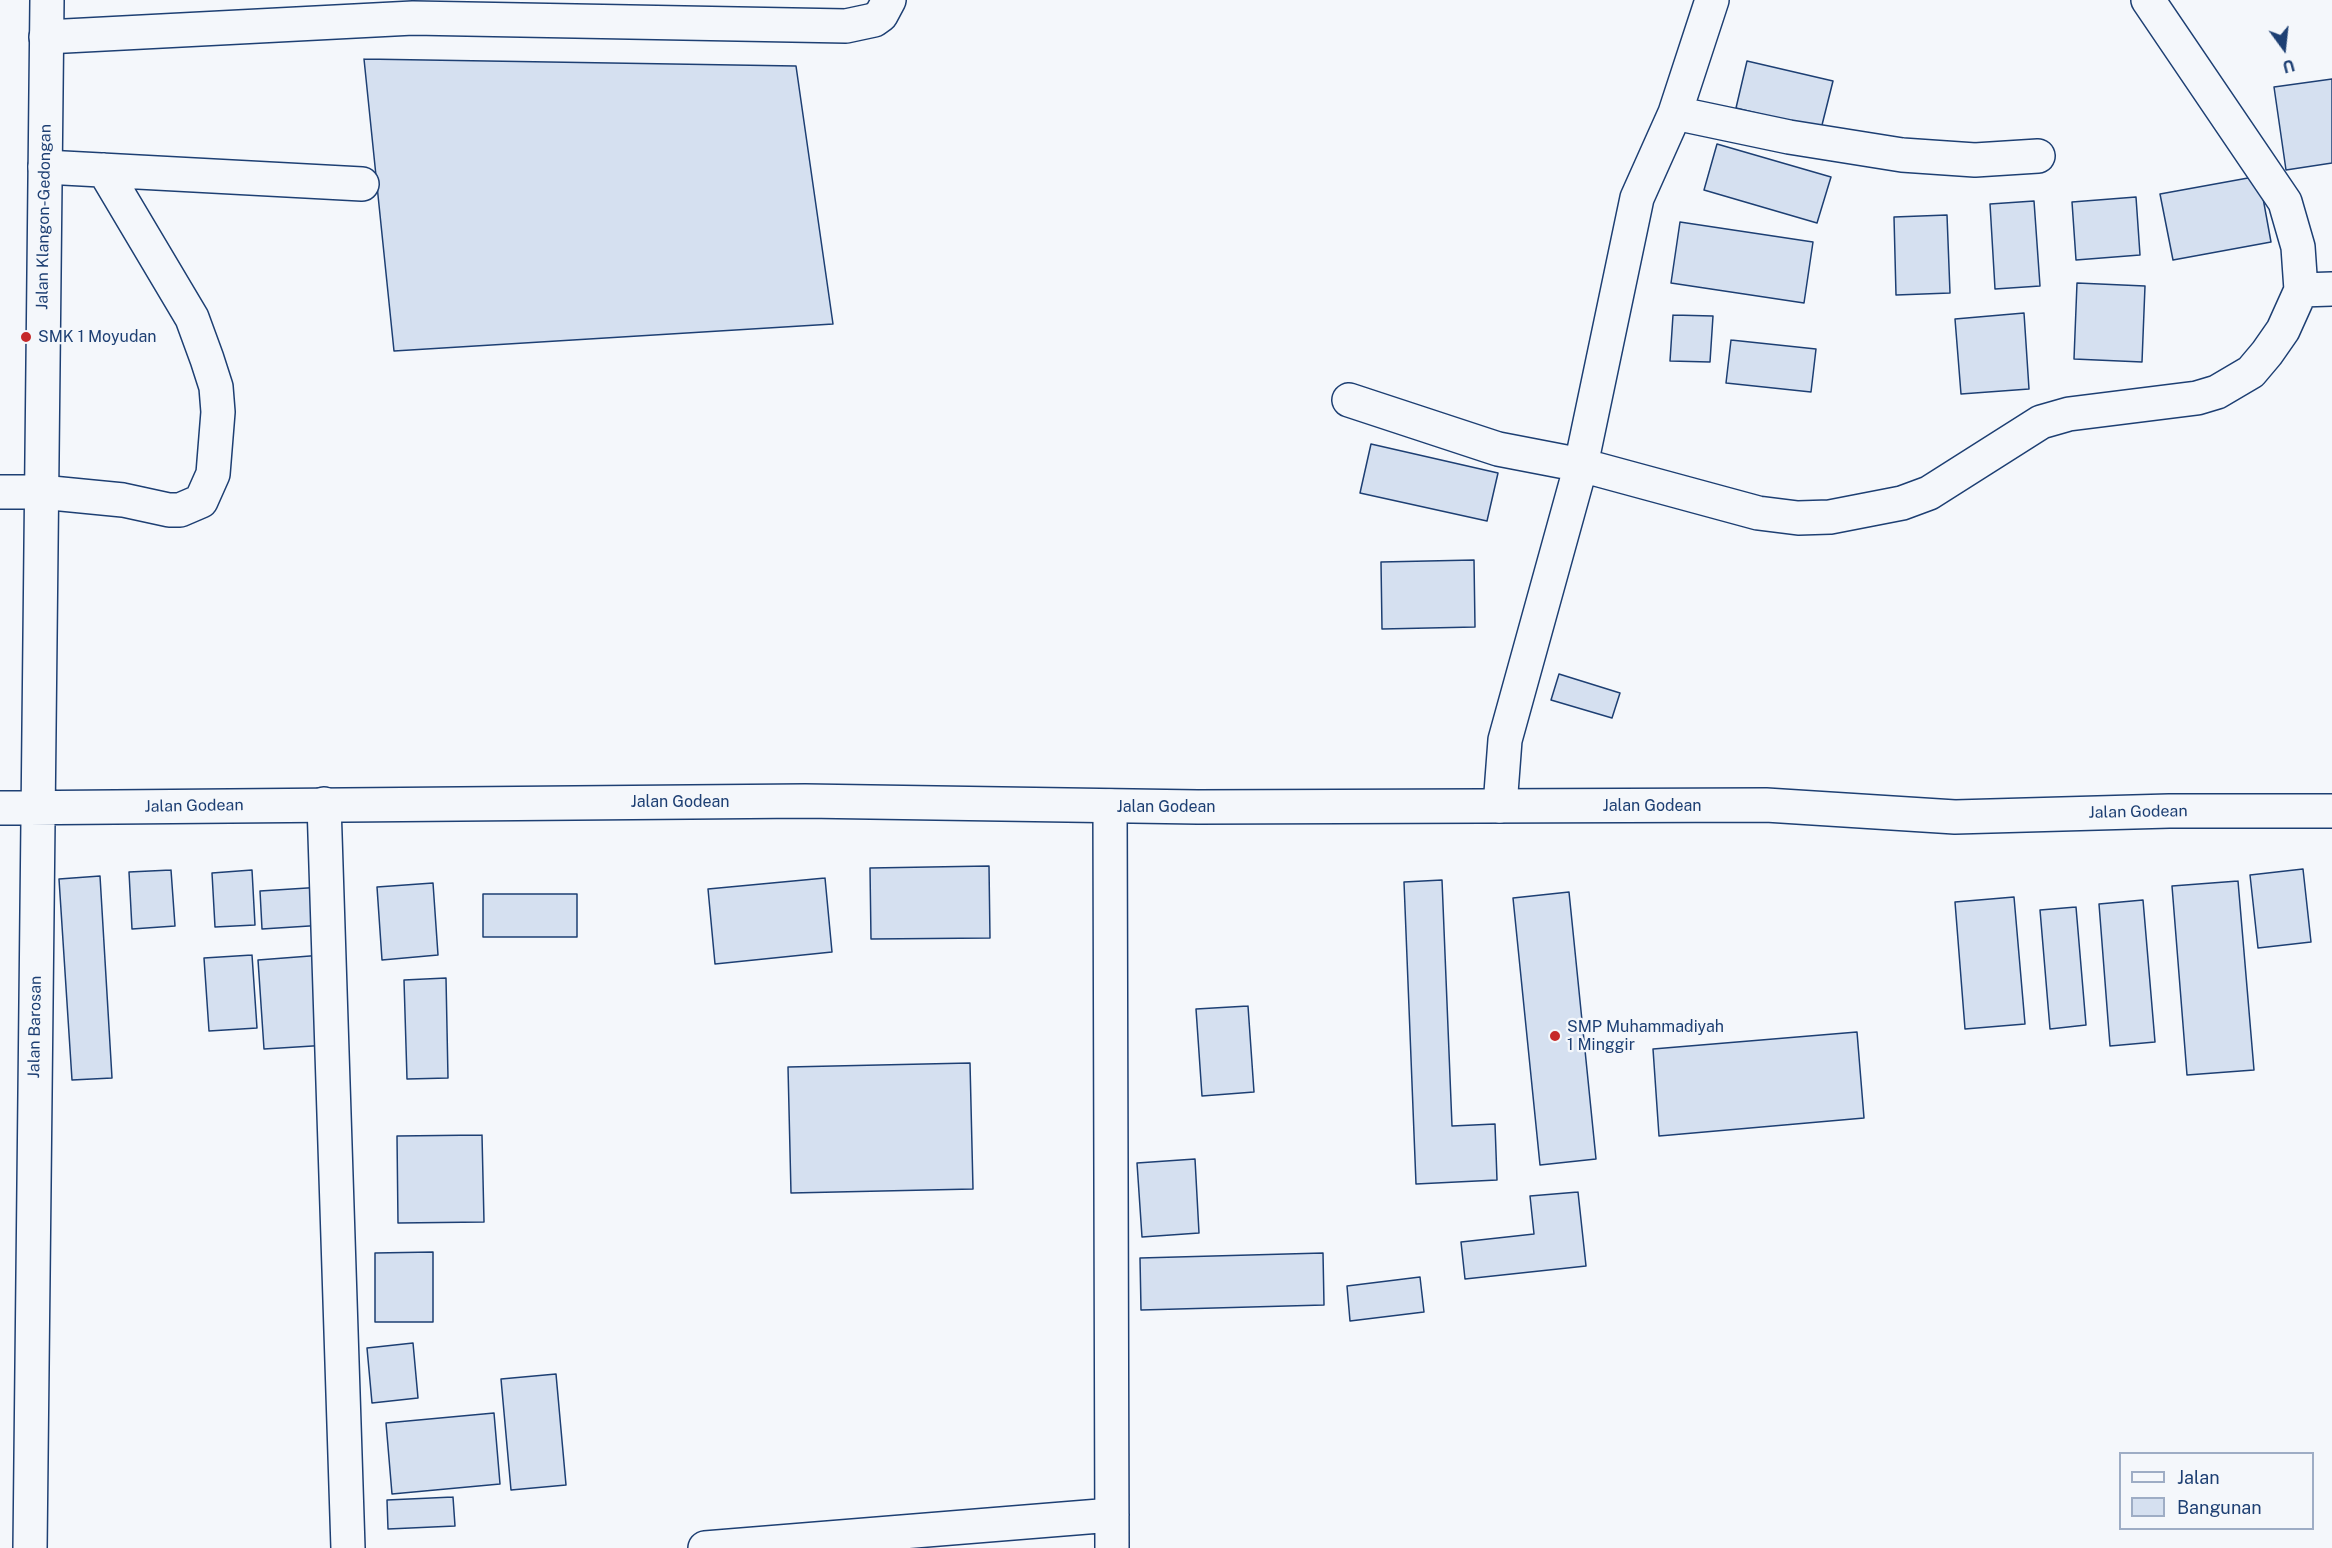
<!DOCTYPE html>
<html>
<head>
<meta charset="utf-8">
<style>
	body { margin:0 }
	#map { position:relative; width:2332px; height:1548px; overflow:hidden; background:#f4f7fb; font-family:"Public Sans",sans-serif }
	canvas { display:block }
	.legend { position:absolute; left:2119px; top:1452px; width:195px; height:78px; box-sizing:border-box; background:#f4f7fb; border:2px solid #9eadc5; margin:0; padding:8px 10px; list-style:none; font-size:18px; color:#1d3f73 }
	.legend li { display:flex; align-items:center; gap:12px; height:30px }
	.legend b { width:30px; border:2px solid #9eadc5 }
	.north { position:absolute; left:2254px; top:18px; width:60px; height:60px; -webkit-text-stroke:4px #f4f7fb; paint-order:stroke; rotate:165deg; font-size:16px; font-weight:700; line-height:24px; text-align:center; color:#1d3f73 }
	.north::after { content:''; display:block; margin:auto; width:21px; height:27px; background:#1d3f73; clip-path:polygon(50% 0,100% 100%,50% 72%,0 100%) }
</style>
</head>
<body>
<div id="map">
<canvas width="2332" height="1548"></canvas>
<ul class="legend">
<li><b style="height:8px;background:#f4f7fb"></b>Jalan</li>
<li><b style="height:16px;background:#d5e0f0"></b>Bangunan</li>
</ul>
<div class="north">U</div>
</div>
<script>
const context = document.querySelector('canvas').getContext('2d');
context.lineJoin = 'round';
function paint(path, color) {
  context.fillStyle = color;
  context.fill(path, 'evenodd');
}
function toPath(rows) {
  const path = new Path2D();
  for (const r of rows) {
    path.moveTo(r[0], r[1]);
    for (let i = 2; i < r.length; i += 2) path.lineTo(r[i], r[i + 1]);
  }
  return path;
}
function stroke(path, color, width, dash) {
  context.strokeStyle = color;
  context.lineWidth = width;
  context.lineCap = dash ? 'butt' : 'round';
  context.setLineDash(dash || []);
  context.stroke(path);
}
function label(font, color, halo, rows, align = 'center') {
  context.font = font + ' "Public Sans",sans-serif';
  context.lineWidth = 4.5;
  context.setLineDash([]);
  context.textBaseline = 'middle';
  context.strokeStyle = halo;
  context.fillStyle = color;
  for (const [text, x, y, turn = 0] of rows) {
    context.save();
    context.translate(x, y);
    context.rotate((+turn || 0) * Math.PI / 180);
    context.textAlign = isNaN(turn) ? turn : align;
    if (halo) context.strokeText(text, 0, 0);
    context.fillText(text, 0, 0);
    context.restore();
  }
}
const building = toPath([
	[364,59,796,66,833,324,394,351,364,59],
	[1747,61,1833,81,1821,129,1736,108,1747,61],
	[2332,79,2332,163,2286,170,2274,87,2332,79],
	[1717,144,1831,177,1817,223,1704,190,1717,144],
	[2259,176,2271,242,2173,260,2160,194,2259,176],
	[2136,197,2140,255,2076,260,2072,202,2136,197],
	[2034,201,2040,286,1995,289,1990,204,2034,201],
	[1947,215,1950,293,1896,295,1894,217,1947,215],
	[1680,222,1813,242,1804,303,1671,283,1680,222],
	[2077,283,2145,286,2142,362,2074,359,2077,283],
	[2024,313,2029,389,1961,394,1955,319,2024,313],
	[1673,315,1713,316,1710,362,1670,361,1673,315],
	[1731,340,1816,349,1811,392,1726,383,1731,340],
	[1371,444,1498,473,1487,521,1360,493,1371,444],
	[1474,560,1475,627,1382,629,1381,562,1474,560],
	[1559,674,1620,693,1612,718,1551,700,1559,674],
	[989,866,990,938,871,939,870,868,989,866],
	[2303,869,2311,942,2258,948,2250,875,2303,869],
	[171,870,175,926,132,929,129,872,171,870],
	[252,870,255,925,215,927,212,873,252,870],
	[100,876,112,1078,72,1080,59,879,100,876],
	[825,878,832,952,715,964,708,889,825,878],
	[1442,880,1452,1126,1495,1124,1497,1180,1416,1184,1404,882,1442,880],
	[2238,881,2254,1070,2187,1075,2172,886,2238,881],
	[433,883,438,955,382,960,377,887,433,883],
	[323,887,325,925,262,929,260,891,323,887],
	[1569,892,1596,1159,1540,1165,1513,898,1569,892],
	[483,894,577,894,577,937,483,937,483,894],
	[2014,897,2025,1024,1965,1029,1955,902,2014,897],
	[2143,900,2155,1042,2110,1046,2099,904,2143,900],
	[2076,907,2086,1025,2050,1029,2040,910,2076,907],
	[252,955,257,1028,209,1031,204,958,252,955],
	[323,955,329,1045,264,1049,258,960,323,955],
	[446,978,448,1078,407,1079,404,980,446,978],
	[1248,1006,1254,1092,1202,1096,1196,1009,1248,1006],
	[1857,1032,1864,1118,1659,1136,1653,1049,1857,1032],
	[970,1063,973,1189,791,1193,788,1067,970,1063],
	[482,1135,484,1222,398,1223,397,1136,482,1135],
	[1195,1159,1199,1233,1142,1237,1137,1163,1195,1159],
	[1578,1192,1586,1266,1465,1279,1461,1242,1534,1234,1530,1196,1578,1192],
	[433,1252,433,1322,375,1322,375,1253,433,1252],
	[1323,1253,1324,1305,1141,1310,1140,1258,1323,1253],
	[1420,1277,1424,1312,1350,1321,1347,1286,1420,1277],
	[413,1343,418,1398,372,1403,367,1348,413,1343],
	[556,1374,566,1485,511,1490,501,1379,556,1374],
	[494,1413,500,1484,392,1494,386,1423,494,1413],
	[453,1497,455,1526,388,1529,387,1500,453,1497]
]);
paint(building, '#d5e0f0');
stroke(building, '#1d3f73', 1.5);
const minor = toPath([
	[2148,0,2285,202,2298,247,2301,290],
	[46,37,413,18,846,26,874,20,881,15,889,0],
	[1675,113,1789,137,1902,155,1975,160,2038,156],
	[45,167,362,184],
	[1349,400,1498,449,1581,465,1758,513,1798,518,1830,517,1902,503,1929,493,2041,422,2069,414,2197,398,2217,392,2251,372,2267,353,2283,330,2301,290,2332,289],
	[0,492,41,492,123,500,169,510,180,510,201,501,213,474,218,412,216,387,207,359,192,318,104,170],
	[324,804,348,1548],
	[1110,806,1112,1548],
	[1500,806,1505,740,1581,465,1637,198,1675,113,1712,0],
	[705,1548,1112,1515]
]);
const primary = toPath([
	[0,808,805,801,1198,807,1766,805,1955,817,2169,811,2332,811],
	[30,1548,47,0]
]);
stroke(minor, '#1d3f73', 36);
stroke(primary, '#1d3f73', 36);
stroke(minor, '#f4f7fb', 33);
stroke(primary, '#f4f7fb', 33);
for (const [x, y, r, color] of [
	[26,337,6,"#c62828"],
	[1555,1036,6,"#c62828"]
]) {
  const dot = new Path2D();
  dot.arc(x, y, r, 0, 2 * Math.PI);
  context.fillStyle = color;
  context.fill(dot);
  stroke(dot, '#f4f7fb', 2);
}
label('16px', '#1d3f73', '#f4f7fb', [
	["Jalan Klangon-Gedongan",44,217,-89],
	["Jalan Godean",680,802],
	["Jalan Godean",194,806,-1],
	["Jalan Godean",1652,806],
	["Jalan Godean",1166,807],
	["Jalan Godean",2138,812,-1],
	["Jalan Barosan",35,1027,-89]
]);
label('16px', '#1d3f73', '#f4f7fb', [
	["SMK 1 Moyudan",38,337],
	["SMP Muhammadiyah",1567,1027],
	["1 Minggir",1567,1045]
], 'left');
</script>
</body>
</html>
